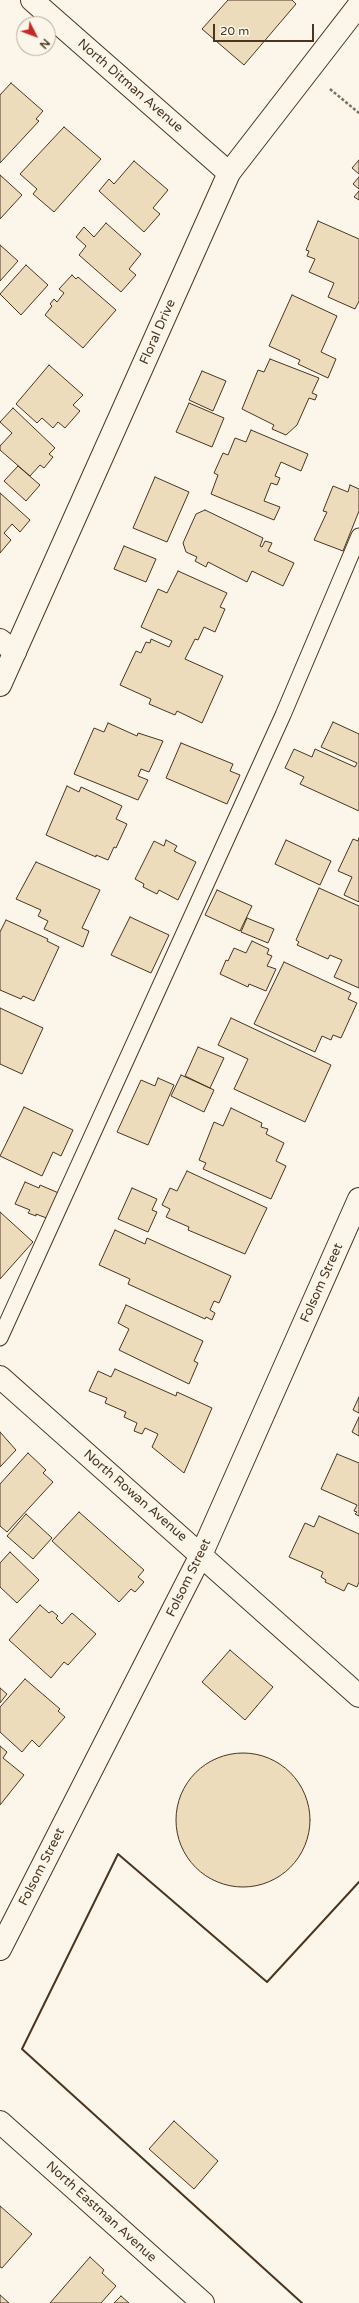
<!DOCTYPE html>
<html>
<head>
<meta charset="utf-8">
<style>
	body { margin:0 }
	#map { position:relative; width:359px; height:2303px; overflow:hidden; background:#fbf6e9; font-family:"Varela Round",sans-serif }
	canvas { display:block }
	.north { position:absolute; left:16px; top:16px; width:40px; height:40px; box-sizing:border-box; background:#fbf6e9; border:1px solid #b4a999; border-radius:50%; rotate:132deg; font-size:11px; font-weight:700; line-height:16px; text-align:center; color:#4a3520 }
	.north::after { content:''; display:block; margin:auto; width:14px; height:18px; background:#c62828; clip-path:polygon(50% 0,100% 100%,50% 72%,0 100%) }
	.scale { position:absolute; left:213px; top:24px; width:101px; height:18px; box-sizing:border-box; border:2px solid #4a3520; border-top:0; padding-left:5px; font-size:12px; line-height:14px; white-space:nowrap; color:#4a3520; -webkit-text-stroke:3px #fbf6e9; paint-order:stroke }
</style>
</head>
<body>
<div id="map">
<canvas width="359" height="2303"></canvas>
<div class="north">N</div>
<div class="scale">20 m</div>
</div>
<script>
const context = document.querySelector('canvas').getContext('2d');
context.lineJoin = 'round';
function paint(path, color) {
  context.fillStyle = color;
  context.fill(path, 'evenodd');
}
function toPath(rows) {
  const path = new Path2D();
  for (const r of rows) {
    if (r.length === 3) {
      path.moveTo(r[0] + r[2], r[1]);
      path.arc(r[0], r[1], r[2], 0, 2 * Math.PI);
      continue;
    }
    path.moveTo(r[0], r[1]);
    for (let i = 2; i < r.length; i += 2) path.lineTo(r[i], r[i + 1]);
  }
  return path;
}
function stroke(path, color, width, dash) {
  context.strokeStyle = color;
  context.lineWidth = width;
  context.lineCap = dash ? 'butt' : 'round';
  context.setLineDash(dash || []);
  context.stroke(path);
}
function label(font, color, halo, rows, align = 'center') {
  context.font = font + ' "Varela Round",sans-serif';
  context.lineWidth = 3;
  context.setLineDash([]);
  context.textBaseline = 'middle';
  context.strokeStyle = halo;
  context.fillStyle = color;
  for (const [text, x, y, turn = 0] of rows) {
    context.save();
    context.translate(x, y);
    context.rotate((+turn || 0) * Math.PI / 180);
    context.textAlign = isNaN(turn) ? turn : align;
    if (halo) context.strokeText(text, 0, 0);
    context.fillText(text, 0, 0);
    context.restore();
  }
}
const building = toPath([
	[228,0,292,0,296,4,244,65,202,29,228,0],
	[11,83,43,111,36,119,39,121,0,163,0,95,11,83],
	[64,127,101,159,54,212,33,194,37,189,20,174,64,127],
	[359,160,359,174,352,168,359,160],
	[134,161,168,190,153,208,160,214,144,232,99,191,109,179,114,184,134,161],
	[0,175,22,195,0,219,0,175],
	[359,177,359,189,353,184,359,177],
	[359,191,359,200,354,197,359,191],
	[318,221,359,239,359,301,355,309,328,297,334,283,309,272,315,259,307,256,309,251,306,250,318,221],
	[106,223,141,254,129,269,136,275,121,292,79,255,86,246,76,237,84,227,94,237,106,223],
	[0,245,18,261,0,281,0,245],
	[26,265,48,285,21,315,0,294,26,265],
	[72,275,76,279,78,277,116,310,83,348,45,315,52,306,50,304,54,299,57,302,64,293,59,289,72,275],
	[292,295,337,316,321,352,336,359,328,378,298,364,300,360,269,346,292,295],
	[270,359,319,378,312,393,317,395,315,400,309,398,297,425,286,435,272,429,274,425,242,409,258,370,264,372,270,359],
	[49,365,83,395,73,405,80,411,65,428,58,422,53,428,42,418,37,423,16,404,49,365],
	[202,371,226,381,213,411,189,400,202,371],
	[189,403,224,418,212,447,176,432,189,403],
	[13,408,55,448,49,454,53,457,44,468,40,465,30,476,0,450,0,446,12,433,0,422,13,408],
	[251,430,308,454,301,471,281,462,275,476,280,478,277,485,271,483,264,501,280,507,274,520,211,494,218,475,214,473,223,453,228,455,235,438,246,442,251,430],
	[18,466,40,485,26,501,4,481,18,466],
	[155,477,189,492,167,542,133,528,155,477],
	[350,485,359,489,359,511,343,551,314,540,327,512,323,511,333,486,348,492,350,485],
	[0,493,30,520,20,532,12,524,4,533,11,540,0,553,0,493],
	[205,510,263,538,260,546,262,547,265,541,272,543,268,551,294,563,283,586,252,571,247,582,208,562,206,567,195,561,197,557,186,552,183,543,196,514,205,510],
	[124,546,156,559,146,582,114,569,124,546],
	[178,571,227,593,220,607,225,609,215,632,204,627,198,640,195,639,185,659,223,676,202,723,177,711,175,715,149,704,151,699,120,685,136,651,141,653,146,642,150,643,151,639,169,647,172,641,141,627,158,589,167,593,178,571],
	[333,722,359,734,359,811,300,784,304,777,285,768,294,749,312,757,315,749,355,767,357,763,321,747,333,722],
	[108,723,137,736,138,733,163,741,149,772,141,769,138,776,148,780,138,800,74,774,94,728,104,732,108,723],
	[181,743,233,764,230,771,240,775,227,804,166,778,181,743],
	[67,786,79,792,81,787,122,806,116,819,127,824,116,848,114,847,108,860,96,855,96,857,46,835,67,786],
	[359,838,359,902,344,895,352,877,338,871,353,839,358,841,359,838],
	[166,840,177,846,174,851,196,862,178,900,159,890,157,894,143,887,144,884,135,879,154,841,164,846,166,840],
	[286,840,331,861,320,885,275,864,286,840],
	[36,862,100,890,82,928,89,931,83,947,44,929,48,921,38,916,41,910,16,899,36,862],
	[319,888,359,906,359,988,334,977,342,960,330,955,328,959,297,945,299,942,296,940,319,888],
	[217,890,252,906,240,931,205,915,217,890],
	[130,917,169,935,151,973,111,955,130,917],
	[247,918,274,929,268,943,241,932,247,918],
	[6,920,48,939,47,941,59,947,34,1001,23,996,21,999,0,990,0,932,6,920],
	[252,941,269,949,267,954,272,956,267,966,276,969,266,991,249,984,248,987,220,974,226,960,228,961,234,948,246,953,252,941],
	[284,962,351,993,348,999,357,1003,341,1038,333,1035,331,1040,322,1036,315,1052,254,1024,284,962],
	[0,1008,43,1028,22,1074,0,1064,0,1008],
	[231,1018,331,1065,305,1122,234,1089,248,1059,218,1045,231,1018],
	[198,1047,224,1058,210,1088,185,1076,198,1047],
	[181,1075,214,1090,204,1112,171,1096,181,1075],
	[158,1078,174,1085,148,1145,117,1132,141,1080,155,1086,158,1078],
	[24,1107,73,1130,61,1156,53,1152,42,1176,0,1156,24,1107],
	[231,1108,262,1123,261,1127,268,1129,266,1134,284,1143,276,1161,286,1166,271,1199,203,1169,206,1163,199,1160,214,1122,223,1126,231,1108],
	[187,1171,267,1208,245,1254,188,1230,189,1227,166,1217,170,1209,162,1205,170,1188,177,1191,187,1171],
	[25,1182,39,1188,40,1185,61,1194,49,1219,36,1214,36,1216,28,1213,30,1210,15,1204,25,1182],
	[132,1188,157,1199,152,1210,157,1212,148,1232,118,1219,132,1188],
	[0,1212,33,1242,0,1279,0,1212],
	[115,1230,145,1244,147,1238,231,1276,219,1303,214,1301,210,1310,215,1313,212,1320,206,1317,205,1319,128,1284,130,1279,99,1265,115,1230],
	[126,1305,203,1341,194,1361,198,1363,189,1384,119,1350,129,1329,118,1323,126,1305],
	[115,1369,176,1396,177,1392,212,1408,184,1473,152,1447,158,1434,145,1428,142,1434,134,1431,137,1423,124,1417,126,1412,105,1403,107,1398,89,1391,98,1371,111,1377,115,1369],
	[359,1397,359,1413,353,1410,359,1397],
	[359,1417,359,1436,352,1432,359,1417],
	[0,1432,16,1450,0,1467,0,1432],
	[28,1453,46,1470,43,1473,53,1482,7,1532,0,1526,0,1484,28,1453],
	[337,1454,359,1463,359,1516,355,1514,357,1512,354,1511,357,1505,321,1489,337,1454],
	[79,1512,144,1570,138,1577,144,1582,135,1592,131,1589,119,1602,52,1541,79,1512],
	[26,1514,52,1538,33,1559,7,1536,26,1514],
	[319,1516,359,1534,359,1582,357,1587,348,1583,344,1591,325,1582,326,1580,321,1577,323,1572,289,1557,305,1523,314,1527,319,1516],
	[10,1552,39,1580,17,1603,0,1587,0,1563,10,1552],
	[40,1605,49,1613,52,1611,58,1616,56,1618,62,1624,72,1613,96,1634,68,1665,64,1662,51,1678,9,1640,40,1605],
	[230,1650,273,1687,245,1720,202,1682,230,1650],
	[25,1679,60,1709,58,1711,65,1717,39,1747,32,1740,22,1752,0,1732,0,1707,25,1679],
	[0,1688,7,1694,0,1703,0,1688],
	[0,1746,7,1752,3,1758,24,1775,0,1805,0,1746],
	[243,1820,67],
	[174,2121,218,2161,194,2189,149,2149,174,2121],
	[0,2206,32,2234,2,2268,0,2267,0,2206],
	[90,2257,104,2270,102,2273,116,2286,101,2303,50,2303,90,2257],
	[0,2295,9,2303,0,2303,0,2295],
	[121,2296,129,2303,114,2303,121,2296]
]);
paint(building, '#ecdcbc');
stroke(building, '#4a3520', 1);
const lane = toPath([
	[0,1338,283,715,359,536]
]);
const street = toPath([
	[32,0,229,173],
	[0,640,15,652],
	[0,1377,359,1696],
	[0,1949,201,1555,359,1199],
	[0,2122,203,2303]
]);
const secondary = toPath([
	[0,685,229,173,359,5]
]);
stroke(lane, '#4a3520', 17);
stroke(street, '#4a3520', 24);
stroke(secondary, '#4a3520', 24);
stroke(toPath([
	[330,89,359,113]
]), '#7f6f5c', 2.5, [3, 2]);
stroke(lane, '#fbf6e9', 15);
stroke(street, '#fbf6e9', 22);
stroke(secondary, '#fbf6e9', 22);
stroke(toPath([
	[302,2303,22,2049,118,1854,267,1982,359,1882]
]), '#4a3520', 2);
label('13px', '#4a3520', '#fbf6e9', [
	["North Ditman Avenue",130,86,41],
	["Floral Drive",158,332,-66],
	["Folsom Street",322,1283,-66],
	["North Rowan Avenue",135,1496,41],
	["Folsom Street",189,1578,-64],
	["Folsom Street",42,1867,-63],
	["North Eastman Avenue",101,2212,42]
]);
</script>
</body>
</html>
